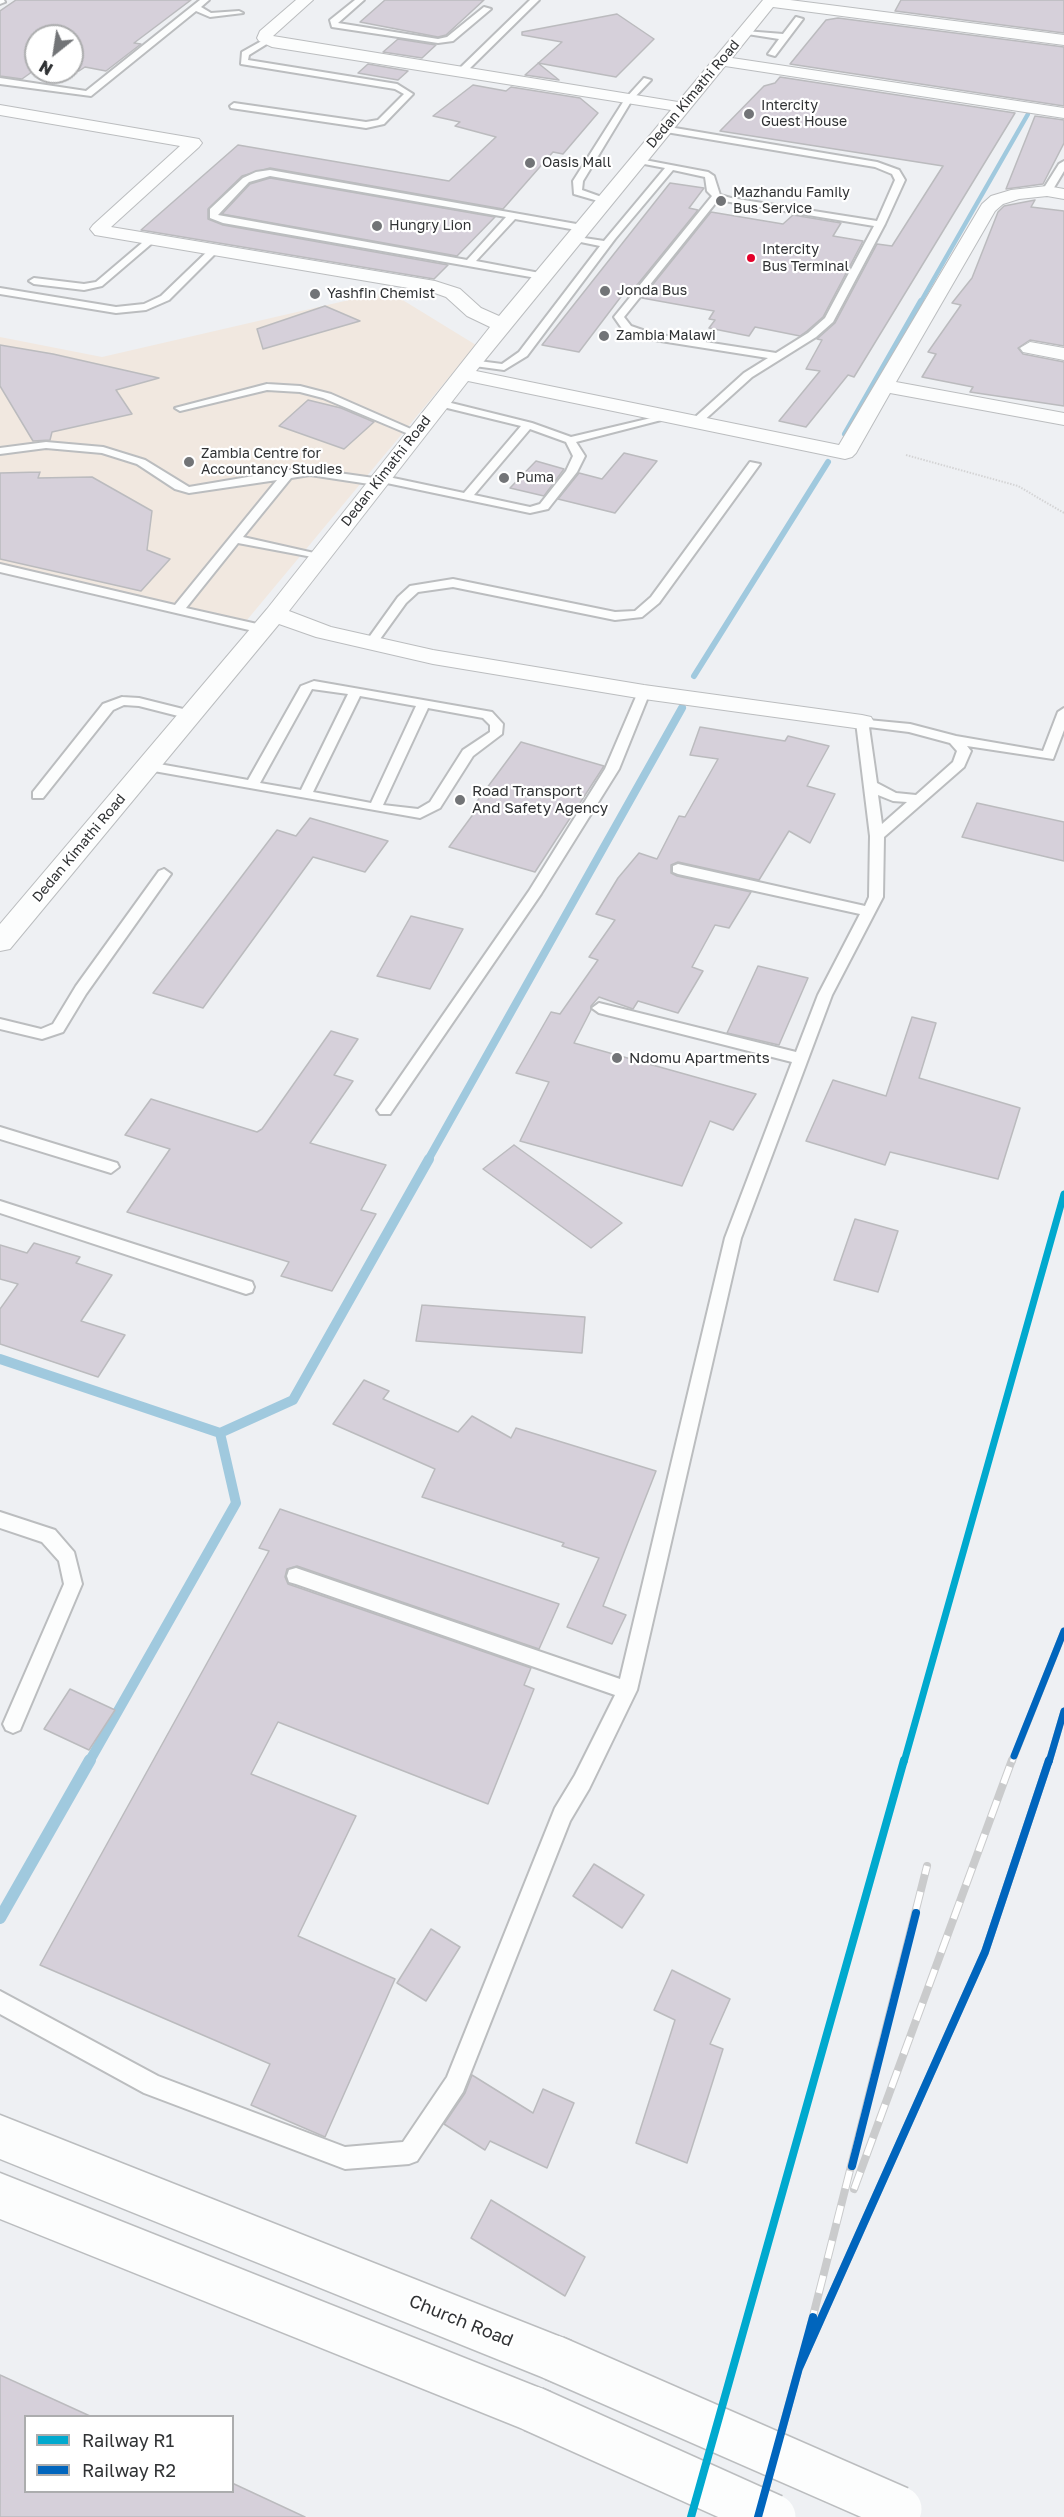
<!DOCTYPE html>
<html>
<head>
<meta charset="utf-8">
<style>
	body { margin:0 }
	#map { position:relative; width:1064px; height:2517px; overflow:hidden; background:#eef0f3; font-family:"Golos Text",sans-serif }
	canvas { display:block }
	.legend { position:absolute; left:24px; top:2415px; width:210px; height:78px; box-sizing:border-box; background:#fff; border:2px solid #acadae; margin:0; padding:8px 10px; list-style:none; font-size:18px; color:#303234 }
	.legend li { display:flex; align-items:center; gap:12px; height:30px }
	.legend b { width:30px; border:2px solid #acadae }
	.north { position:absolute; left:24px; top:24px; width:60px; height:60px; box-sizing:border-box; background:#fff; border:2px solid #acadae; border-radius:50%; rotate:210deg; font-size:16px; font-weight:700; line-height:24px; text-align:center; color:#303234 }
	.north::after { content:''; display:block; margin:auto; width:21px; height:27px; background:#727477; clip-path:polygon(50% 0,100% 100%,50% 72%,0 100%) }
</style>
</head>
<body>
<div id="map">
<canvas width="1064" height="2517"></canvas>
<ul class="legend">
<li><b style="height:8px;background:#00a9ce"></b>Railway R1</li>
<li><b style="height:8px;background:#0065bd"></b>Railway R2</li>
</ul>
<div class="north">N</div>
</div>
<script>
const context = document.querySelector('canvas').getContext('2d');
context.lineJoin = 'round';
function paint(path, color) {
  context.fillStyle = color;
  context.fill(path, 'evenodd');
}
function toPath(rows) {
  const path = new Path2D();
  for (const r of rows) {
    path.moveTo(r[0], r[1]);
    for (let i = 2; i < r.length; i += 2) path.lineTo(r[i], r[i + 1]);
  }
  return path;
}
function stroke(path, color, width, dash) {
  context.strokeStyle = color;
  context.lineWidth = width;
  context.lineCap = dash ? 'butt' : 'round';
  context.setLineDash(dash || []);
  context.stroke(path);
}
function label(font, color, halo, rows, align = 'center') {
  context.font = font + ' "Golos Text",sans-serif';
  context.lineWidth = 4.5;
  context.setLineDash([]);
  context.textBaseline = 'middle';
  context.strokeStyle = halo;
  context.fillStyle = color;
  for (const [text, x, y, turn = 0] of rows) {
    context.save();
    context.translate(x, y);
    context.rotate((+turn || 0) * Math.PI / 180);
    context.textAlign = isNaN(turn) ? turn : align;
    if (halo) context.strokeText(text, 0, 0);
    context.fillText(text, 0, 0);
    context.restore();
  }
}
paint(toPath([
	[388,291,476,345,247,620,0,568,0,337,102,357]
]), '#f1e8e0');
stroke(toPath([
	[920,303,1028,114]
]), '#a0c9de', 4.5);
stroke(toPath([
	[845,434,921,301],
	[694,676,828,462]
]), '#a0c9de', 6);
stroke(toPath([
	[428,1160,682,708]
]), '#a0c9de', 8);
stroke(toPath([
	[0,1359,220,1433],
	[89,1762,236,1503,220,1433,293,1400,429,1159]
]), '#a0c9de', 10);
stroke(toPath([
	[0,1918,90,1760]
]), '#a0c9de', 12);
const building = toPath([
	[16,0,191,0,134,43,141,44,106,71,85,67,79,71,72,70,72,36,36,36,36,69,22,79,0,76,0,11,16,0],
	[385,0,484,0,446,35,438,37,360,22,385,0],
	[901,0,1064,0,1064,33,895,11,901,0],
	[617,14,654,39,616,77,538,63,559,80,525,75,562,42,522,35,522,32,617,14],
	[838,18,1064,47,1064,106,790,64,826,20,838,18],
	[398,39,436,45,422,58,383,52,398,39],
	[368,64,408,71,398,80,358,73,368,64],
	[780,77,1015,113,854,377,848,375,806,427,779,421,820,371,806,369,822,340,817,339,835,323,877,244,892,246,943,166,720,131,764,86,775,83,780,77],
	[473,85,506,91,511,87,580,98,598,113,563,154,553,152,503,209,270,168,242,176,208,209,208,219,223,225,448,265,434,279,141,230,238,145,449,181,496,137,455,126,460,122,433,116,473,85],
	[1035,116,1064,120,1064,143,1043,184,1006,189,1035,116],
	[270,178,495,217,457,256,222,214,250,184,270,178],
	[670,183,704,188,689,208,698,210,629,295,623,294,579,352,542,345,670,183],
	[1035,200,1031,207,1064,211,1064,346,1030,340,1018,348,1023,354,1064,362,1064,406,970,392,973,387,922,377,936,354,928,352,961,305,952,303,972,278,998,212,1004,206,1035,200],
	[711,212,783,224,793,215,841,223,833,236,863,241,823,317,807,331,800,336,755,327,749,336,709,328,715,320,709,319,714,311,642,298,711,212],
	[325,306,360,321,263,349,257,329,325,306],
	[0,345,53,354,159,378,116,390,132,414,52,432,50,440,33,441,0,386,0,345],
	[308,400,341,408,374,422,344,449,279,426,308,400],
	[624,453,657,461,615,513,558,499,579,473,602,479,624,453],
	[536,461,564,469,544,496,510,488,536,461],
	[40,472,38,478,92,477,152,511,147,550,170,559,141,591,0,559,0,473,40,472],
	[700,727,785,741,788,736,829,746,807,786,835,794,810,843,789,831,759,880,678,862,671,865,671,873,677,876,751,892,729,928,715,925,692,967,703,971,678,1013,638,1001,633,1009,599,997,591,1006,591,1010,574,1043,756,1094,733,1130,710,1121,682,1186,520,1141,549,1082,516,1073,551,1012,560,1014,598,960,589,957,615,920,596,914,618,878,639,853,657,859,679,816,685,817,718,759,690,755,700,727],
	[521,742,604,766,535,872,449,847,480,805,475,804,521,742],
	[977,803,1064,822,1064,861,962,837,977,803],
	[310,818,388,841,365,872,313,857,203,1008,153,993,277,830,296,836,310,818],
	[411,916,463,929,430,989,377,976,411,916],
	[758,966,808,978,779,1045,727,1033,758,966],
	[912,1017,936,1023,919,1078,1020,1108,998,1179,890,1152,885,1165,806,1141,833,1080,886,1096,912,1017],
	[331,1031,358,1039,334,1075,353,1081,310,1143,386,1165,361,1210,376,1214,332,1291,281,1276,289,1262,127,1212,170,1149,125,1135,151,1099,257,1132,262,1129,331,1031],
	[514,1145,622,1223,591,1248,483,1169,514,1145],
	[855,1219,898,1231,878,1292,834,1280,855,1219],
	[34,1243,80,1257,76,1263,112,1275,81,1321,125,1335,98,1377,0,1344,0,1309,18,1284,0,1279,0,1245,27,1253,34,1243],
	[422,1305,585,1317,582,1353,416,1341,422,1305],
	[364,1380,389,1391,383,1399,458,1432,472,1416,511,1438,516,1428,656,1471,603,1606,626,1615,612,1644,567,1627,599,1558,562,1546,564,1543,422,1497,435,1469,333,1424,364,1380],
	[280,1509,559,1604,539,1649,297,1566,287,1569,285,1577,288,1584,531,1668,524,1685,534,1689,488,1804,278,1722,251,1774,356,1816,298,1936,395,1979,325,2137,251,2105,270,2064,40,1965,269,1551,259,1548,280,1509],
	[70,1689,115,1710,89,1750,44,1729,70,1689],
	[594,1864,644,1895,622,1928,573,1896,594,1864],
	[431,1929,460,1947,426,2001,397,1983,431,1929],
	[672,1970,730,1999,710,2044,723,2049,687,2163,636,2143,675,2020,654,2010,672,1970],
	[472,2075,533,2113,543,2089,574,2103,547,2168,490,2141,485,2150,444,2124,465,2093,472,2075],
	[491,2200,585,2257,565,2296,471,2238,491,2200],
	[0,2375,90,2416,26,2416,26,2492,232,2492,232,2483,305,2517,0,2517,0,2375]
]);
paint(building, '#d6d0da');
stroke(building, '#bbbbbe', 1.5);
const service = toPath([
	[0,0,4,0,5,2,0,4,0,0],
	[200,0,209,0,201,7,211,13,239,11,243,13,210,17,196,11,91,96,0,84,0,78,86,91,200,0],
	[355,0,364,0,338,23,438,39,447,37,484,7,491,9,453,41,438,43,332,27,330,20,355,0],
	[530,0,539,0,465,73,459,73,459,69,530,0],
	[796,17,803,19,775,56,768,54,779,39,741,33,745,31,783,34,796,17],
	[267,38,270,42,249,55,248,60,397,84,413,94,384,124,366,128,231,108,230,106,234,103,366,122,378,120,404,94,395,89,241,64,242,52,267,38],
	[644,78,651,80,632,100,583,181,582,190,610,200,605,203,574,194,573,181,625,99,644,78],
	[663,126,877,162,899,170,905,180,885,224,833,322,816,337,752,377,700,424,692,424,692,420,744,373,768,358,648,339,623,330,614,317,712,196,707,191,705,177,673,170,615,239,527,356,504,370,467,365,466,363,471,360,502,364,519,352,600,246,571,240,571,236,604,241,665,168,634,162,634,158,708,172,714,176,720,195,731,198,877,221,895,180,892,174,875,167,660,131,659,129,663,126],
	[718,200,874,226,825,318,808,333,776,353,654,334,631,326,624,317,718,200],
	[1064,161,1064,171,1052,191,1044,193,1042,191,1059,164,1064,161],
	[270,170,582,225,587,228,582,231,515,219,476,261,545,274,545,278,542,279,223,223,210,218,210,209,243,178,256,172,270,170],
	[270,176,506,217,467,260,218,215,249,182,270,176],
	[149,237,157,239,102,286,84,290,34,284,29,281,34,278,84,284,96,282,149,237],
	[212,247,220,249,169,300,146,310,116,313,0,294,0,288,116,307,144,304,161,296,212,247],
	[267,384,300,386,331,394,420,433,411,435,323,398,300,392,267,390,180,411,175,408,267,384],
	[439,400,532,423,571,437,668,414,673,417,576,442,585,456,577,472,548,509,530,513,382,482,376,485,310,475,291,478,243,537,323,555,323,559,238,543,186,608,266,626,268,629,262,633,0,572,0,564,175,605,277,480,189,493,175,489,137,464,102,453,46,448,0,454,0,448,46,442,103,447,145,460,189,487,289,470,310,469,374,478,379,475,464,493,521,426,435,405,435,401,439,400],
	[530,429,566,442,573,456,566,471,540,504,530,507,474,495,530,429],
	[750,462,760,464,659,603,642,617,615,620,453,587,418,592,406,603,375,646,371,647,365,643,398,597,410,586,453,579,615,612,635,611,651,597,750,462],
	[314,681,492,712,503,724,502,734,473,756,440,808,420,818,148,770,141,766,148,762,248,780,301,686,314,681],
	[312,689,348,694,301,790,260,783,312,689],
	[360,696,416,706,371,803,313,792,360,696],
	[428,708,483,718,490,725,490,732,463,750,430,802,418,809,383,805,428,708],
	[644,688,650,692,619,769,541,894,390,1114,380,1114,377,1110,380,1106,529,891,605,769,638,692,644,688],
	[122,697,139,698,195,712,196,715,190,719,139,706,124,705,113,710,43,798,33,798,33,792,103,704,122,697],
	[1064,708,1064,730,1053,759,967,746,971,751,964,767,884,837,883,897,832,995,741,1238,637,1690,589,1789,570,1821,463,2092,417,2161,409,2164,345,2169,144,2093,0,2014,0,1991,158,2076,345,2147,403,2142,447,2077,555,1808,575,1775,615,1695,296,1584,289,1582,287,1576,289,1570,296,1568,620,1679,725,1238,792,1062,599,1013,592,1008,599,1003,796,1052,818,995,860,914,678,874,673,872,673,866,678,864,865,906,869,897,870,836,856,722,857,719,910,724,956,736,1043,751,1058,712,1064,708],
	[869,727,909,732,950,743,957,751,953,762,916,795,896,793,877,783,869,727],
	[878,795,893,801,907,802,882,824,878,795],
	[164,869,171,874,86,994,63,1032,42,1039,0,1029,0,1019,41,1029,53,1024,76,986,159,871,164,869],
	[0,1127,117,1163,119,1167,111,1173,0,1139,0,1127],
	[0,1201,252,1282,254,1287,252,1292,246,1294,0,1213,0,1201],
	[0,1512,55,1530,74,1552,82,1584,20,1730,13,1733,6,1730,3,1724,64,1584,59,1561,42,1542,0,1528,0,1512]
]);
const minor = toPath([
	[296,0,313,0,273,36,678,102,763,0,790,0,1064,35,1064,45,773,7,732,58,1064,108,1064,118,725,66,476,371,839,445,982,204,991,196,1011,190,1047,186,1064,189,1064,199,1047,196,1019,199,1003,204,995,211,896,382,1064,413,1064,425,890,393,856,453,852,457,845,459,468,381,289,611,331,627,433,650,644,685,862,715,871,717,874,722,871,727,862,729,644,699,433,664,316,637,279,624,10,949,0,951,0,924,267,609,490,327,467,316,446,297,432,292,95,235,90,229,93,225,180,146,0,115,0,105,199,139,202,143,199,147,111,227,435,281,460,289,481,308,499,316,671,110,272,47,259,41,257,38,260,31,296,0],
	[1030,342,1064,348,1064,360,1023,352,1020,348,1030,342]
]);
const secondary = toPath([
	[0,2115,571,2341,578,2358,571,2375,554,2382,0,2159,0,2115],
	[0,2173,550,2392,557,2409,550,2426,533,2433,0,2219,0,2173]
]);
stroke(service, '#bbbdbf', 4);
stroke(minor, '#bbbdbf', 2);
stroke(secondary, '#bbbdbf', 3);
stroke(toPath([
	[906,455,1018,486,1064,513]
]), '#d4d4d5', 2, [1.5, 1.5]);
paint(service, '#fcfdfd');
paint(minor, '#fcfdfd');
paint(secondary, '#fcfdfd');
const railFar1 = toPath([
	[1012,1762,1064,1631],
	[1049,1762,1064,1711]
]);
const rail = toPath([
	[854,2189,1012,1760],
	[810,2328,927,1866],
	[799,2368,985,1952,1049,1760],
	[758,2517,801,2360]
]);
stroke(railFar1, '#cacbcc', 7);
stroke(rail, '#cacbcc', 8);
stroke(railFar1, '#fff', 4.5, [14]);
stroke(rail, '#fff', 6, [18]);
const secondaryBridge = toPath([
	[554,2358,899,2509],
	[533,2409,773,2517]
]);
stroke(secondaryBridge, '#bbbdbf', 48, []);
stroke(secondaryBridge, '#fcfdfd', 45);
stroke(toPath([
	[904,1762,1064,1194]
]), '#00a9ce', 7);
stroke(toPath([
	[691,2517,904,1760]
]), '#00a9ce', 8);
stroke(toPath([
	[1014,1756,1064,1631],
	[1049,1762,1064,1711]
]), '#0065bd', 7);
stroke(toPath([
	[852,2166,916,1913],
	[799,2368,985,1952,1049,1760],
	[758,2517,813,2317]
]), '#0065bd', 8);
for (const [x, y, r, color] of [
	[749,114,6,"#727477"],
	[530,163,6,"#727477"],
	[721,201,6,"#727477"],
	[377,226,6,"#727477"],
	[751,258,5,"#e4002b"],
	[605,291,6,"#727477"],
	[315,294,6,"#727477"],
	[604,336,6,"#727477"],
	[189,462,6,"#727477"],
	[504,478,6,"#727477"],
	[460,800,6,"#727477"],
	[617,1058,6,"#727477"]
]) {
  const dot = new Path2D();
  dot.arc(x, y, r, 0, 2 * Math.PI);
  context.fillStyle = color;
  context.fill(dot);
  stroke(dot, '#fff', 2);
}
label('14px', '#303234', '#fff', [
	["Dedan Kimathi Road",693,94,-50],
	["Dedan Kimathi Road",386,471,-52],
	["Dedan Kimathi Road",79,848,-50]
]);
label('14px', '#303234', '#fff', [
	["Intercity",761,106],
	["Guest House",761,122],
	["Oasis Mall",542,163],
	["Mazhandu Family",733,193],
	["Bus Service",733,209],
	["Hungry Lion",389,226],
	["Jonda Bus",617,291],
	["Yashfin Chemist",327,294],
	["Zambia Malawi",616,336],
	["Zambia Centre for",201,454],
	["Accountancy Studies",201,470],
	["Puma",516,478]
], 'left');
label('14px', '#303234', '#fff', [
	["Intercity",762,250],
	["Bus Terminal",762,267]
], 'left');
label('15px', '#303234', '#fff', [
	["Road Transport",472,791],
	["And Safety Agency",472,808],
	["Ndomu Apartments",629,1058]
], 'left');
label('18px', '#303234', '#fff', [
	["Church Road",461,2321,22]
]);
</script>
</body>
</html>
